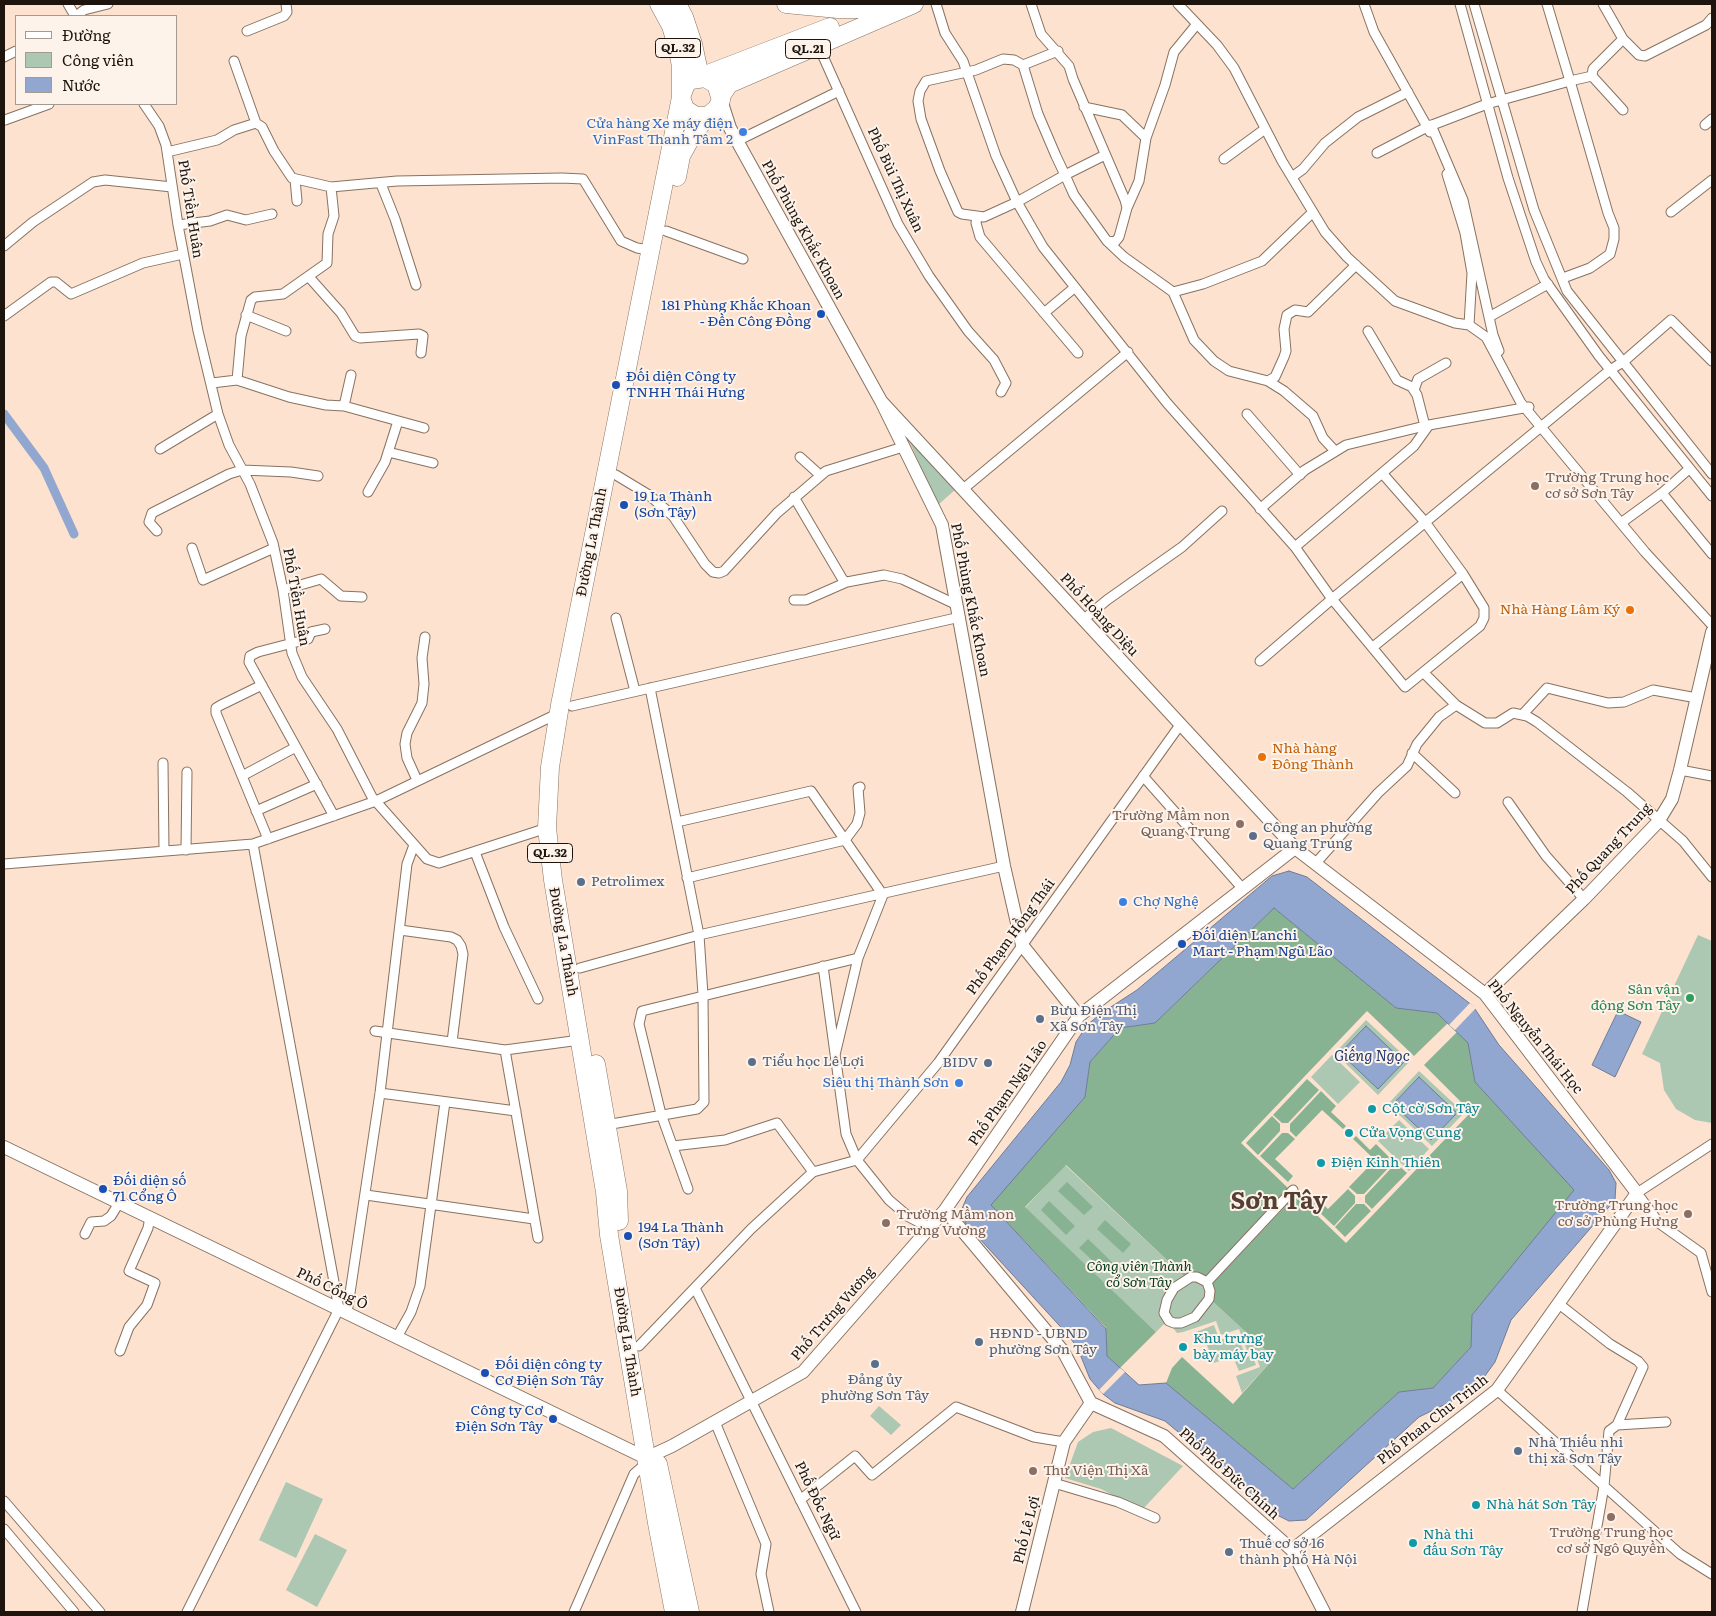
<!DOCTYPE html>
<html>
<head>
<meta charset="utf-8">
<style>
	body { margin:0 }
	#map { position:relative; width:1716px; height:1616px; overflow:hidden; background:#fce2cf; font-family:Literata,serif }
	canvas { display:block }
	.frame { position:absolute; inset:0; border:5px solid #1c140d; pointer-events:none }
	.legend { position:absolute; left:15px; top:15px; width:162px; height:90px; box-sizing:border-box; background:#fdf3eb; border:1px solid #a39a92; margin:0; padding:6px 9px; list-style:none; font-size:15px; color:#1c140d }
	.legend li { display:flex; align-items:center; gap:10px; height:25px }
	.legend b { width:25px; border:1px solid #a39a92 }
</style>
</head>
<body>
<div id="map">
<canvas width="1716" height="1616"></canvas>
<div class="frame"></div>
<ul class="legend">
<li><b style="height:6px;background:#fff"></b>Đường</li>
<li><b style="height:14px;background:#acc7b2"></b>Công viên</li>
<li><b style="height:14px;background:#92a7d0"></b>Nước</li>
</ul>
</div>
<script>
const context = document.querySelector('canvas').getContext('2d');
context.lineJoin = 'round';
function paint(path, color) {
  context.fillStyle = color;
  context.fill(path, 'evenodd');
}
function toPath(rows) {
  const path = new Path2D();
  for (const r of rows) {
    path.moveTo(r[0], r[1]);
    for (let i = 2; i < r.length; i += 2) path.lineTo(r[i], r[i + 1]);
  }
  return path;
}
function stroke(path, color, width, dash) {
  context.strokeStyle = color;
  context.lineWidth = width;
  context.lineCap = dash ? 'butt' : 'round';
  context.setLineDash(dash || []);
  context.stroke(path);
}
function label(font, color, halo, rows, align = 'center') {
  context.font = font + ' Literata,serif';
  context.lineWidth = 4;
  context.setLineDash([]);
  context.textBaseline = 'middle';
  context.strokeStyle = halo;
  context.fillStyle = color;
  for (const [text, x, y, turn = 0] of rows) {
    context.save();
    context.translate(x, y);
    context.rotate((+turn || 0) * Math.PI / 180);
    context.textAlign = isNaN(turn) ? turn : align;
    if (halo) context.strokeText(text, 0, 0);
    context.fillText(text, 0, 0);
    context.restore();
  }
}
paint(toPath([
	[907,436,956,489,938,505],
	[1698,935,1712,941,1712,1123,1695,1120,1676,1109,1664,1090,1660,1063,1642,1054],
	[1366,1020,1410,1061,1378,1095,1335,1053],
	[1332,1055,1360,1082,1338,1104,1311,1077],
	[1419,1071,1464,1113,1432,1146,1388,1104],
	[1399,1120,1429,1149,1409,1171,1378,1141],
	[1065,1165,1185,1277,1175,1283,1166,1322,1156,1332,1025,1208],
	[1194,1280,1205,1286,1206,1294,1204,1301,1195,1313,1181,1319,1173,1319,1167,1310,1175,1292],
	[1211,1300,1274,1358,1242,1393,1236,1376,1260,1367,1254,1351,1248,1353,1239,1329,1221,1335,1216,1321,1183,1332,1177,1333,1173,1328],
	[1214,1325,1218,1336,1201,1343,1196,1332],
	[1237,1334,1244,1352,1214,1363,1207,1345],
	[1252,1355,1256,1365,1239,1371,1235,1362],
	[879,1406,901,1425,891,1435,870,1416],
	[1111,1428,1183,1466,1142,1510,1101,1489,1065,1478,1078,1442,1093,1432],
	[286,1482,323,1499,296,1558,259,1540],
	[315,1534,347,1550,317,1607,286,1590]
]), '#acc7b2');
paint(toPath([
	[1274,908,1396,1008,1437,1013,1448,1023,1414,1056,1367,1011,1241,1143,1288,1188,1205,1277,1185,1277,1066,1165,1025,1207,1156,1332,1120,1368,1107,1356,1106,1328,990,1204,1085,1097,1090,1062,1120,1028,1155,1023],
	[1457,1032,1468,1043,1475,1082,1575,1190,1472,1315,1472,1346,1433,1388,1399,1392,1293,1489,1166,1383,1172,1368,1182,1357,1233,1404,1274,1358,1211,1300,1213,1292,1212,1284,1296,1195,1346,1243,1471,1112,1424,1065],
	[1307,1079,1319,1090,1288,1123,1282,1123,1273,1115],
	[1321,1091,1336,1106,1331,1112,1346,1126,1343,1129,1322,1110,1296,1137,1290,1131,1290,1124],
	[1272,1116,1280,1124,1280,1131,1258,1155,1246,1143],
	[1282,1133,1288,1133,1295,1139,1275,1159,1293,1176,1288,1182,1260,1156],
	[1356,1136,1370,1150,1376,1144,1394,1162,1364,1194,1357,1194,1349,1187,1375,1160,1353,1139],
	[1396,1163,1407,1173,1372,1209,1365,1202,1365,1196],
	[1067,1182,1093,1207,1084,1215,1058,1191],
	[1348,1189,1355,1196,1355,1203,1334,1226,1304,1198,1310,1192,1328,1209],
	[1049,1201,1075,1226,1066,1235,1041,1210],
	[1356,1204,1364,1204,1371,1211,1345,1237,1335,1227],
	[1105,1220,1131,1244,1123,1253,1097,1229],
	[1088,1239,1114,1264,1105,1272,1079,1248]
]), '#88b393');
const water = toPath([
	[1289,871,1307,877,1473,1006,1499,1045,1609,1170,1616,1183,1615,1200,1511,1320,1495,1362,1482,1380,1464,1395,1419,1417,1306,1520,1289,1521,1277,1515,1165,1421,1115,1403,1103,1394,1090,1379,1078,1349,1069,1336,966,1224,961,1211,967,1197,1061,1082,1070,1065,1076,1042,1087,1025,1103,1012,1137,990,1272,876,1289,871],
	[1274,908,1396,1008,1437,1013,1468,1043,1475,1082,1574,1190,1472,1315,1471,1347,1433,1388,1399,1392,1293,1489,1166,1383,1139,1385,1107,1356,1106,1329,991,1205,1085,1097,1090,1062,1120,1028,1155,1023,1274,908],
	[1618,1011,1641,1022,1615,1077,1592,1065,1618,1011],
	[1366,1026,1404,1062,1378,1089,1340,1053,1366,1026],
	[1419,1077,1457,1113,1431,1140,1393,1104,1419,1077]
]);
paint(water, '#92a7d0');
stroke(water, '#6f7b96', 1);
paint(toPath([
	[1470,1003,1476,1008,1455,1030,1449,1025],
	[1120,1368,1125,1372,1103,1394,1099,1390]
]), '#fce2cf');
stroke(toPath([
	[4,414,44,468,74,534]
]), '#92a7d0', 9);
const street = toPath([
	[68,4,75,16],
	[936,4,945,33,963,61,996,156,1017,202,1043,247,1167,403,1295,547,1332,599,1405,687,1480,626,1484,618,1484,608,1463,574,1425,522,1382,473],
	[1031,4,1041,34,1069,66,1073,79,1125,200,1127,208,1119,237,1115,242,1107,241],
	[1178,4,1217,45,1234,68,1282,161,1325,232,1347,257,1395,301,1455,323,1469,325,1486,337,1521,403,1645,552,1712,625],
	[1364,4,1374,32,1430,132],
	[1460,4,1508,178,1536,262,1544,279,1599,356,1712,496],
	[1474,4,1534,210,1567,291,1712,474],
	[1547,4,1570,81,1592,76],
	[1603,4,1623,39,1593,69,1592,76,1623,110],
	[76,16,84,10,108,4],
	[247,31,284,16,287,12,286,4],
	[1623,39,1639,55,1645,56,1706,25,1712,18],
	[818,45,898,224,929,276,968,331,994,360,1006,383,1001,392],
	[4,57,16,51],
	[234,61,256,123],
	[1023,65,1058,51],
	[144,104,159,126,166,145,178,225,198,331,218,414,229,445,250,484,273,543,283,590,292,653,302,677,337,729,372,797,427,859,439,863,547,828],
	[1084,107,1122,115,1146,138],
	[5,120,49,104],
	[1431,125,1463,200,1493,335,1499,351],
	[1705,125,1712,119],
	[737,141,839,91],
	[167,152,217,140,234,130,256,123,262,127,274,151,292,178,331,187,397,181,562,178,583,179,621,241,637,248,650,250],
	[1377,153,1427,127,1487,104,1570,81,1608,213,1614,228,1614,239,1610,254,1603,259,1590,268,1563,278],
	[1105,155,1065,175,1017,202,984,217,962,214,958,212,940,171,921,119,918,101,920,91,926,81,976,70,1003,59,1014,60,1023,65,1038,114,1056,156,1065,175,1074,195,1107,241,1124,257,1173,292,1203,284,1262,261,1313,212],
	[1224,159,1265,129],
	[1447,174,1465,233,1472,273,1469,325],
	[1292,177,1303,169,1325,143,1358,117,1408,92],
	[295,179,297,201],
	[381,184,395,219,416,285],
	[1127,208,1139,181,1146,138,1165,85,1174,52,1197,24],
	[1671,212,1712,180],
	[977,217,976,223,980,237,1078,353],
	[178,225,210,221,227,215,246,220,272,214],
	[666,231,743,259],
	[4,246,33,222,93,182,105,180,172,187],
	[309,277,341,313,355,336,360,338,419,334,423,336,421,353],
	[1173,292,1194,340,1214,361,1229,371,1268,381,1275,377,1284,357,1286,351,1284,329,1287,315,1295,310,1308,312,1356,265],
	[1044,313,1074,288],
	[246,315,286,331],
	[4,316,51,282,56,282,71,294,143,263,183,254],
	[1489,317,1548,284],
	[1368,331,1397,380,1412,387,1417,395,1425,426],
	[237,380,241,336,251,300,255,297,283,294,327,263,328,234,334,216,331,187],
	[1268,381,1284,391,1313,416,1323,438,1335,451],
	[212,383,237,380,289,397,326,405,344,406,424,428],
	[1414,390,1418,379,1446,363],
	[344,406,351,375],
	[1247,414,1300,475],
	[160,449,218,414],
	[388,452,433,463],
	[800,457,820,475],
	[616,475,649,495,673,516,705,564,713,572,719,573,724,571,777,513,826,471,903,447],
	[962,490,1128,352],
	[368,492,385,462,398,421],
	[1662,493,1712,554],
	[794,497,843,580,847,582,884,575,902,579,957,605],
	[1260,509,1305,470,1346,445,1429,425,1529,407],
	[1621,523,1662,493,1689,469],
	[157,531,149,522,152,513,229,474,242,470,291,472,318,476],
	[1295,547,1414,446,1429,425],
	[192,548,203,580,274,548],
	[283,590,321,579,341,596,362,597],
	[794,600,806,600,847,582],
	[616,618,635,691],
	[1083,620,1107,600,1182,547,1222,511],
	[325,629,311,632,308,639,258,652,250,656,249,662,334,816],
	[1373,647,1463,574],
	[1260,661,1332,599,1610,370,1623,362,1671,320,1712,361],
	[1424,673,1456,705],
	[262,685,221,705,216,708,216,713,268,839],
	[572,706,960,617],
	[1523,714,1547,688,1608,703,1624,702,1653,690,1697,698],
	[1412,753,1455,793],
	[163,763,164,851],
	[1680,770,1712,776],
	[242,776,296,747],
	[1143,776,1243,889],
	[417,780,407,758,405,744,407,733,422,703,424,684,422,658,425,637],
	[1508,802,1546,856,1584,899],
	[256,811,317,784],
	[677,822,811,791,883,895,858,958,835,1055],
	[186,850,187,772],
	[475,852,504,927,538,999],
	[4,864,253,844,376,801,559,713],
	[1315,864,1378,793,1407,766,1417,744,1439,717,1456,705,1485,723,1497,723,1513,713,1527,716,1537,722,1627,792,1683,841,1712,877],
	[687,878,845,840,857,824,860,813,858,788,860,787],
	[400,930,451,937,457,940,461,946,463,954,452,1042],
	[823,966,846,1134,857,1160,889,1200,909,1217,928,1227],
	[580,968,699,935,1004,866],
	[375,1031,505,1050,580,1040],
	[505,1050,538,1238],
	[380,1093,516,1111],
	[606,1125,697,1109,704,1102,703,995,699,935,650,688],
	[1712,1144,1637,1193,1659,1223,1701,1253,1712,1292],
	[673,1146,725,1140,777,1123,813,1172],
	[857,1160,938,1063,1180,725],
	[688,1189,661,1114,639,1024,642,1011,858,958],
	[366,1195,534,1219],
	[85,1234,91,1222,104,1221,111,1216,119,1203],
	[1191,1277,1197,1277,1207,1282,1210,1291,1209,1299,1195,1317,1181,1323,1174,1323,1169,1321,1164,1313,1167,1300,1174,1288,1191,1277],
	[1207,1282,1293,1190],
	[695,1288,856,1612],
	[1559,1304,1610,1344,1638,1361,1643,1367,1617,1425,1609,1431,1604,1486,1680,1554,1712,1574],
	[347,1313,380,1093,407,864,414,845],
	[397,1337,411,1312,420,1286,445,1102],
	[639,1346,751,1229,813,1172,857,1160],
	[120,1351,129,1327,147,1305,155,1283,129,1271,148,1228,150,1217],
	[1497,1390,1604,1486,1582,1612],
	[715,1422,766,1544,761,1574,769,1612],
	[1617,1425,1666,1422],
	[1054,1483,1118,1502,1155,1518],
	[800,1500,855,1456,872,1475,956,1407,1034,1437,1064,1442],
	[4,1501,100,1612],
	[4,1529,74,1612],
	[187,1612,339,1309,253,844],
	[574,1612,634,1474,642,1467,646,1460]
]);
const secondary = toPath([
	[721,100,730,128,881,401,942,525,1004,866,1022,945,1079,1016],
	[881,401,1295,848,1485,994,1637,1193,1497,1390,1292,1550],
	[1485,994,1584,899,1658,822,1672,799,1680,770,1712,632],
	[4,1147,646,1458,672,1446,803,1372,945,1210,1079,1016,1295,848],
	[945,1210,1063,1351,1091,1403,1164,1436,1292,1550,1324,1612],
	[1022,1612,1064,1442,1091,1403]
]);
const highway = toPath([
	[659,4,671,26,677,46,681,66,681,97,685,109,696,116,708,116,717,108,721,100,716,84,705,78,691,80,686,84,681,97,560,705,550,767,547,828,553,880,605,1192,609,1235,657,1523,674,1612],
	[677,4,684,17,693,44,700,77],
	[786,4,838,9,890,9],
	[700,77,830,27],
	[721,96,729,84,914,4],
	[677,177,681,156,693,134,708,116],
	[596,1064,618,1191,619,1221],
	[658,1464,690,1612]
]);
stroke(street, '#887261', 11);
stroke(secondary, '#887261', 14);
stroke(highway, '#887261', 19);
stroke(street, '#fff', 9);
stroke(secondary, '#fff', 12);
stroke(highway, '#fff', 18);
for (const [x, y, r, color] of [
	[743,132,5,"#3f7fe0"],
	[821,314,5,"#1a4fb4"],
	[616,385,5,"#1a4fb4"],
	[1535,486,5,"#8d6e63"],
	[624,505,5,"#1a4fb4"],
	[1630,610,5,"#e8710a"],
	[1262,757,5,"#e8710a"],
	[1240,824,5,"#8d6e63"],
	[1253,836,5,"#5c6f8a"],
	[581,882,5,"#5c6f8a"],
	[1123,902,5,"#3f7fe0"],
	[1182,944,5,"#1a4fb4"],
	[1690,998,5,"#2e9e5b"],
	[1040,1019,5,"#5c6f8a"],
	[752,1062,5,"#5c6f8a"],
	[988,1063,5,"#5c6f8a"],
	[959,1083,5,"#3f7fe0"],
	[1372,1109,5,"#0f9aa8"],
	[1349,1133,5,"#0f9aa8"],
	[1321,1163,5,"#0f9aa8"],
	[103,1189,5,"#1a4fb4"],
	[1688,1214,5,"#8d6e63"],
	[886,1223,5,"#8d6e63"],
	[628,1236,5,"#1a4fb4"],
	[979,1342,5,"#5c6f8a"],
	[1183,1347,5,"#0f9aa8"],
	[875,1364,5,"#5c6f8a"],
	[485,1373,5,"#1a4fb4"],
	[553,1419,5,"#1a4fb4"],
	[1518,1451,5,"#5c6f8a"],
	[1033,1471,5,"#8d6e63"],
	[1476,1505,5,"#0f9aa8"],
	[1611,1517,5,"#8d6e63"],
	[1413,1543,5,"#0f9aa8"],
	[1229,1552,5,"#5c6f8a"]
]) {
  const dot = new Path2D();
  dot.arc(x, y, r, 0, 2 * Math.PI);
  context.fillStyle = color;
  context.fill(dot);
  stroke(dot, '#fdf3eb', 2);
}
for (const [x, y, w] of [
	[678,48,45],
	[808,49,45],
	[550,853,45]
]) {
  const box = new Path2D();
  box.roundRect(x - w / 2, y - 9.5, w, 19, 4);
  context.fillStyle = '#fdf3eb';
  context.fill(box);
  stroke(box, '#1c140d', 1);
}
label('bold 12px', '#1c140d', null, [
	["QL.32",678,48],
	["QL.21",808,49],
	["QL.32",550,853]
]);
label('14px', '#366cbe', '#fdf3eb', [
	["Cửa hàng Xe máy điện",733,124],
	["VinFast Thanh Tâm 2",733,140],
	["Chợ Nghệ",1133,902,"left"],
	["Siêu thị Thành Sơn",949,1083]
], 'right');
label('14px', '#1c140d', '#fdf3eb', [
	["Phố Bùi Thị Xuân",895,180,65],
	["Phố Tiền Huân",190,209,81],
	["Phố Phùng Khắc Khoan",803,230,61],
	["Đường La Thành",592,542,-79],
	["Phố Tiền Huân",296,597,80],
	["Phố Phùng Khắc Khoan",970,600,79],
	["Phố Hoàng Diệu",1099,615,47],
	["Phố Quang Trung",1609,849,-47],
	["Phố Phạm Hồng Thái",1011,937,-54],
	["Đường La Thành",563,942,80],
	["Phố Nguyễn Thái Học",1535,1037,51],
	["Phố Phạm Ngũ Lão",1008,1093,-55],
	["Phố Cổng Ô",332,1289,26],
	["Phố Trưng Vương",833,1314,-49],
	["Đường La Thành",627,1342,81],
	["Phố Phan Chu Trinh",1433,1420,-38],
	["Phố Phó Đức Chính",1229,1474,42],
	["Phố Đốc Ngữ",817,1501,64],
	["Phố Lê Lợi",1027,1530,-76]
]);
label('14px', '#164399', '#fdf3eb', [
	["181 Phùng Khắc Khoan",811,306,"right"],
	["- Đền Công Đồng",811,322,"right"],
	["Đối diện Công ty",626,377],
	["TNHH Thái Hưng",626,393],
	["19 La Thành",634,497],
	["(Sơn Tây)",634,513],
	["Đối diện Lanchi",1192,936],
	["Mart - Phạm Ngũ Lão",1192,952],
	["Đối diện số",113,1181],
	["71 Cổng Ô",113,1197],
	["194 La Thành",638,1228],
	["(Sơn Tây)",638,1244],
	["Đối diện công ty",495,1365],
	["Cơ Điện Sơn Tây",495,1381],
	["Công ty Cơ",543,1411,"right"],
	["Điện Sơn Tây",543,1427,"right"]
], 'left');
label('14px', '#785e54', '#fdf3eb', [
	["Trường Trung học",1545,478],
	["cơ sở Sơn Tây",1545,494],
	["Trường Mầm non",1230,816,"right"],
	["Quang Trung",1230,832,"right"],
	["Trường Trung học",1678,1206,"right"],
	["cơ sở Phùng Hưng",1678,1222,"right"],
	["Trường Mầm non",896,1215],
	["Trưng Vương",896,1231],
	["Thư Viện Thị Xã",1043,1471],
	["Trường Trung học",1611,1533,"center"],
	["cơ sở Ngô Quyền",1611,1549,"center"]
], 'left');
label('14px', '#c56008', '#fdf3eb', [
	["Nhà Hàng Lâm Ký",1620,610],
	["Nhà hàng",1272,749,"left"],
	["Đông Thành",1272,765,"left"]
], 'right');
label('14px', '#4e5e75', '#fdf3eb', [
	["Công an phường",1263,828],
	["Quang Trung",1263,844],
	["Petrolimex",591,882],
	["Bưu Điện Thị",1050,1011],
	["Xã Sơn Tây",1050,1027],
	["Tiểu học Lê Lợi",762,1062],
	["BIDV",978,1063,"right"],
	["HĐND - UBND",989,1334],
	["phường Sơn Tây",989,1350],
	["Đảng ủy",875,1380,"center"],
	["phường Sơn Tây",875,1396,"center"],
	["Nhà Thiếu nhi",1528,1443],
	["thị xã Sơn Tây",1528,1459],
	["Thuế cơ sở 16",1239,1544],
	["thành phố Hà Nội",1239,1560]
], 'left');
label('14px', '#27864d', '#fdf3eb', [
	["Sân vận",1680,990],
	["động Sơn Tây",1680,1006]
], 'right');
label('14px', '#0d838f', '#fdf3eb', [
	["Cột cờ Sơn Tây",1382,1109],
	["Cửa Vọng Cung",1359,1133],
	["Điện Kinh Thiên",1331,1163],
	["Khu trưng",1193,1339],
	["bày máy bay",1193,1355],
	["Nhà hát Sơn Tây",1486,1505],
	["Nhà thi",1423,1535],
	["đấu Sơn Tây",1423,1551]
], 'left');
label('italic 14px', '#063a1c', '#fdf3eb', [
	["Công viên Thành",1139,1267],
	["cổ Sơn Tây",1139,1283]
]);
label('italic 15px', '#23396d', '#fdf3eb', [
	["Giếng Ngọc",1372,1057]
]);
label('bold 24px', '#543f30', '#fdf3eb', [
	["Sơn Tây",1279,1202]
]);
</script>
</body>
</html>
